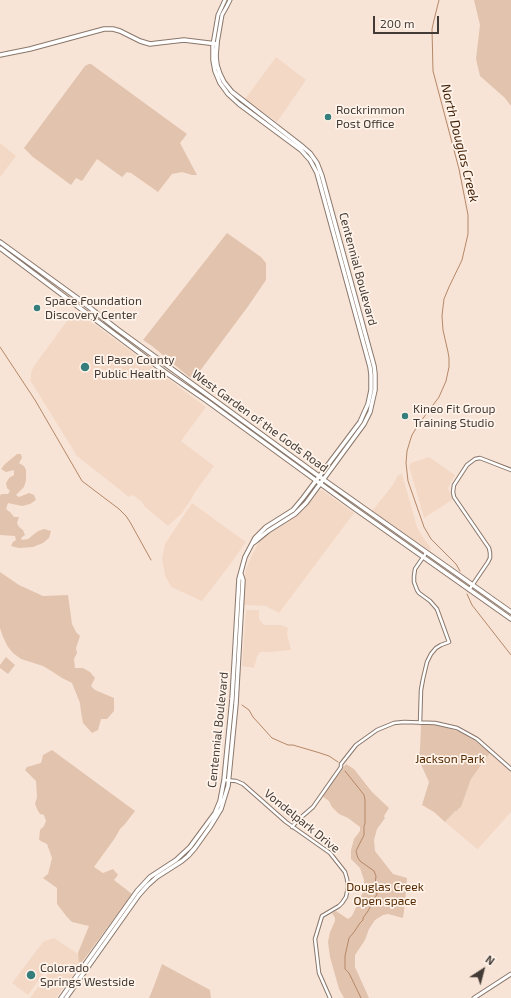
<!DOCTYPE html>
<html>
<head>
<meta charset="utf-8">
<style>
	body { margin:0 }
	#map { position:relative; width:511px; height:998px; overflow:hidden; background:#f8e4d6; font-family:"Exo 2",sans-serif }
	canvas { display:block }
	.north { position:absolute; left:463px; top:950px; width:40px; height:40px; -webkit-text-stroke:3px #fff3ea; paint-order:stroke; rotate:36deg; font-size:11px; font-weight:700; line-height:16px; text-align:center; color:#433b36 }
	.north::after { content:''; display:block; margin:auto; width:14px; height:18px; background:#433b36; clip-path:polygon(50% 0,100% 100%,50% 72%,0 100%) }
	.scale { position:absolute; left:373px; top:16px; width:66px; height:18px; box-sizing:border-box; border:2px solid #433b36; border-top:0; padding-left:5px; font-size:12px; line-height:14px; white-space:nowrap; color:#433b36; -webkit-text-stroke:3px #fff3ea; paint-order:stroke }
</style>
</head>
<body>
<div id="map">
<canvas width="511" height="998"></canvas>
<div class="north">N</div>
<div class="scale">200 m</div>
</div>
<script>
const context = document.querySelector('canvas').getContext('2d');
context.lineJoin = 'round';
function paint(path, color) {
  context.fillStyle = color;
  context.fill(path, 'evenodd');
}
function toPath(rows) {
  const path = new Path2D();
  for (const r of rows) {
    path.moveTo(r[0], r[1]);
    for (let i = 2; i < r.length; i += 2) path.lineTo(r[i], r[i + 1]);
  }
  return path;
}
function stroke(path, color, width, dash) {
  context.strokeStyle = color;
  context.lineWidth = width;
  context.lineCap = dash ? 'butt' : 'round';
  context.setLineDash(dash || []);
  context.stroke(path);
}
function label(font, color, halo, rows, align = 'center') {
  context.font = font + ' "Exo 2",sans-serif';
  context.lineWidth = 3.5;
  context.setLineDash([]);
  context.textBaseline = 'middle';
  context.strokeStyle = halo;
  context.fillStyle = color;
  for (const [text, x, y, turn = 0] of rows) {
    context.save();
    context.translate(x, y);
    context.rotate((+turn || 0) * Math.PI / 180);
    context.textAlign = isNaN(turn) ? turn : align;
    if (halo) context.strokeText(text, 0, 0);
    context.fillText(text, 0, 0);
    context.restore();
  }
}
paint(toPath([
	[276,57,306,80,277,122,245,99],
	[0,143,16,156,0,177],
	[75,310,206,407,181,441,214,466,195,492,190,501,182,513,168,526,145,507,141,501,133,495,129,497,77,456,30,380,31,379,31,372,34,366],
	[429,457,455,475,448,488,452,500,424,518,409,466,411,463],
	[402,474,417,527,422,536,431,548,430,551,372,511,392,486,398,475],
	[322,490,354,513,279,613,266,606,244,605,243,590,246,569,251,557,259,542,268,533,295,517,303,511,319,491],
	[192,503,246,542,229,566,202,601,171,587,165,575,162,558,165,544],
	[246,610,259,610,259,619,264,625,281,625,288,628,287,634,291,650,271,652,260,652,257,657,254,668,242,666],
	[490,753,511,771,511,812,478,849,477,849,445,822,456,809,461,807,471,779],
	[54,938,78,954,79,966,56,998,30,998,49,972,46,970,28,995,12,983,43,942,48,940]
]), '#f3d8c6');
paint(toPath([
	[474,0,511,0,511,106,505,98,480,76,476,59,480,25],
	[89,64,91,64,187,134,180,143,197,175,192,175,182,172,172,174,158,192,131,173,127,172,122,177,97,159,82,181,76,178,71,185,33,157,24,148,85,66],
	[227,233,261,257,266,263,266,280,249,305,194,379,188,376,152,346,143,340],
	[17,454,21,454,22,458,19,463,24,466,26,470,26,480,24,487,16,495,19,497,29,493,34,495,36,500,30,504,22,506,8,503,6,509,10,512,14,517,19,517,17,523,19,527,23,530,25,535,21,538,22,540,28,539,38,531,44,529,51,531,49,538,43,543,33,547,19,548,11,546,13,542,16,540,15,536,0,535,0,496,1,494,8,494,10,491,7,488,6,483,9,478,14,475,14,470,6,472,1,469,5,464],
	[0,572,19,585,43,596,68,595,72,624,76,632,80,636,76,648,77,653,74,659,75,668,83,668,90,672,95,678,91,686,95,690,114,698,114,711,107,719,101,719,98,730,92,733,83,723,81,712,80,703,72,683,62,678,53,672,43,666,21,659,13,653,8,647,3,637,0,628],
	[6,657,15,665,8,674,0,668,0,665],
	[421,725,437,725,445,727,460,732,474,740,490,753,471,779,461,807,458,809,457,811,455,811,445,822,434,812,422,805,429,782,418,758,420,750],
	[52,750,135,811,125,824,120,829,115,838,94,867,103,873,113,869,118,875,114,880,132,894,79,966,78,953,89,926,72,922,67,917,57,904,57,888,43,878,48,874,52,858,47,844,39,840,40,830,44,826,46,821,44,815,40,814,38,811,35,804,37,797,36,781,25,770,27,767,41,763,43,755],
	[346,764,354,769,372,792,389,808,384,816,385,818,377,829,374,840,375,851,393,874,407,878,405,903,403,918,388,914,383,915,375,920,369,929,365,940,355,955,355,967,369,998,344,998,339,989,330,957,328,942,330,932,335,921,335,918,332,913,336,911,348,919,352,916,364,890,364,880,360,868,351,859,351,850,354,839,360,831,360,827,348,818,339,814,332,807,329,801,322,796],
	[162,964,210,990,211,998,149,998,154,986]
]), '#e2c3ae');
stroke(toPath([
	[439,0,434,20,432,29,433,71,459,169,468,215,468,234,462,260,449,287,444,299,443,307,442,316,443,330,448,352,449,358,449,367,446,381,439,397,418,425,412,435,410,441,407,451,406,463,408,481,424,527,431,539,456,564,460,571],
	[0,347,35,400,82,481,119,509,126,516,130,522,151,560],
	[467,594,472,605,511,655],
	[242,705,249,710,253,717,272,738,288,745,293,745,320,753,329,756,338,762],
	[345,771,361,791,364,795,365,800,365,824,364,826,364,835,356,851,357,855,358,858,360,861,374,871,376,876,375,885,377,894,368,911,363,918,363,920,360,923,354,932,349,938,345,956,345,969,349,973,361,998]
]), '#b58767', 1);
const tertiary = toPath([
	[469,590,488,562,490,558,490,553,489,548,454,497,453,492,454,485,467,465,475,459,480,458,511,470],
	[420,723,421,690,423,679,427,662,431,654,436,648,441,645,449,642,437,609,430,601,419,593,417,590,414,582,414,576,415,569,426,553],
	[224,780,236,781,243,784,286,822,330,853,345,872,347,879,348,887,346,897,342,903,339,906,322,916,315,939,319,973,330,998],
	[292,827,298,820,313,807,341,767,341,764,356,745,377,730,394,723,404,722,435,723,457,728,477,739,511,769]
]);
const secondary = toPath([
	[213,44,218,15,225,0],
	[217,44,222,15,227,6,230,0],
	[474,998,511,974]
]);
const primary = toPath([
	[0,55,30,49,104,29,113,29,120,31,140,41,150,44,158,43,184,40,217,44,216,56,217,65,220,74,224,82,232,92,303,147,310,153,317,163,322,176,374,366,375,374,375,390,370,412,364,424,306,503,295,514,268,531,257,540,253,543],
	[0,242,80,300,117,329,327,482,511,612],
	[0,248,165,372,207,401,351,506,511,619],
	[61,998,137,891,150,877,176,860,190,847,215,813,220,801,224,780,232,699,239,579,245,557,255,538,266,527,293,510,303,498,360,422,368,404,371,390,371,375,370,367,317,173,310,160,301,150,239,104,228,94,220,83,215,71,213,60,213,44],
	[66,998,139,895,148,885,157,877,182,861,188,856,195,848,210,827,221,809,228,786,236,704,243,580,241,574]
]);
stroke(tertiary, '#89776b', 4.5);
stroke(secondary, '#89776b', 5);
stroke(primary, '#89776b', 5.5);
stroke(tertiary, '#fff', 2.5);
stroke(secondary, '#fff', 3);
stroke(primary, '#fff', 3.5);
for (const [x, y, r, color] of [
	[328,117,4,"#367e7c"],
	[37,308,4,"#367e7c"],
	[85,367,5,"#367e7c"],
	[405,416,4,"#367e7c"],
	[31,975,5,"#367e7c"]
]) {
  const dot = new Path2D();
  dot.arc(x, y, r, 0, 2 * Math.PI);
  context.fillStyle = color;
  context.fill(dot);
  stroke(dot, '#fff3ea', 1.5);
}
label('12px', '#433b36', '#fff3ea', [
	["Rockrimmon",336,110],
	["Post Office",336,124],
	["Space Foundation",45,301],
	["Discovery Center",45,315],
	["El Paso County",94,360],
	["Public Health",94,374],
	["Kineo Fit Group",413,409],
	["Training Studio",413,423],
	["Colorado",40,968],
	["Springs Westside",40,982]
], 'left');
label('12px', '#433b36', '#fff3ea', [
	["Centennial Boulevard",358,269,75],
	["West Garden of the Gods Road",260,421,36],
	["Centennial Boulevard",218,730,-84],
	["Vondelpark Drive",302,821,39]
]);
label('12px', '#582b02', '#fff3ea', [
	["Jackson Park",450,759],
	["Douglas Creek",385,887],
	["Open space",385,901]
]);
label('italic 13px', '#44240a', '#fff3ea', [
	["North Douglas Creek",460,143,76]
]);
</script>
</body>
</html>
